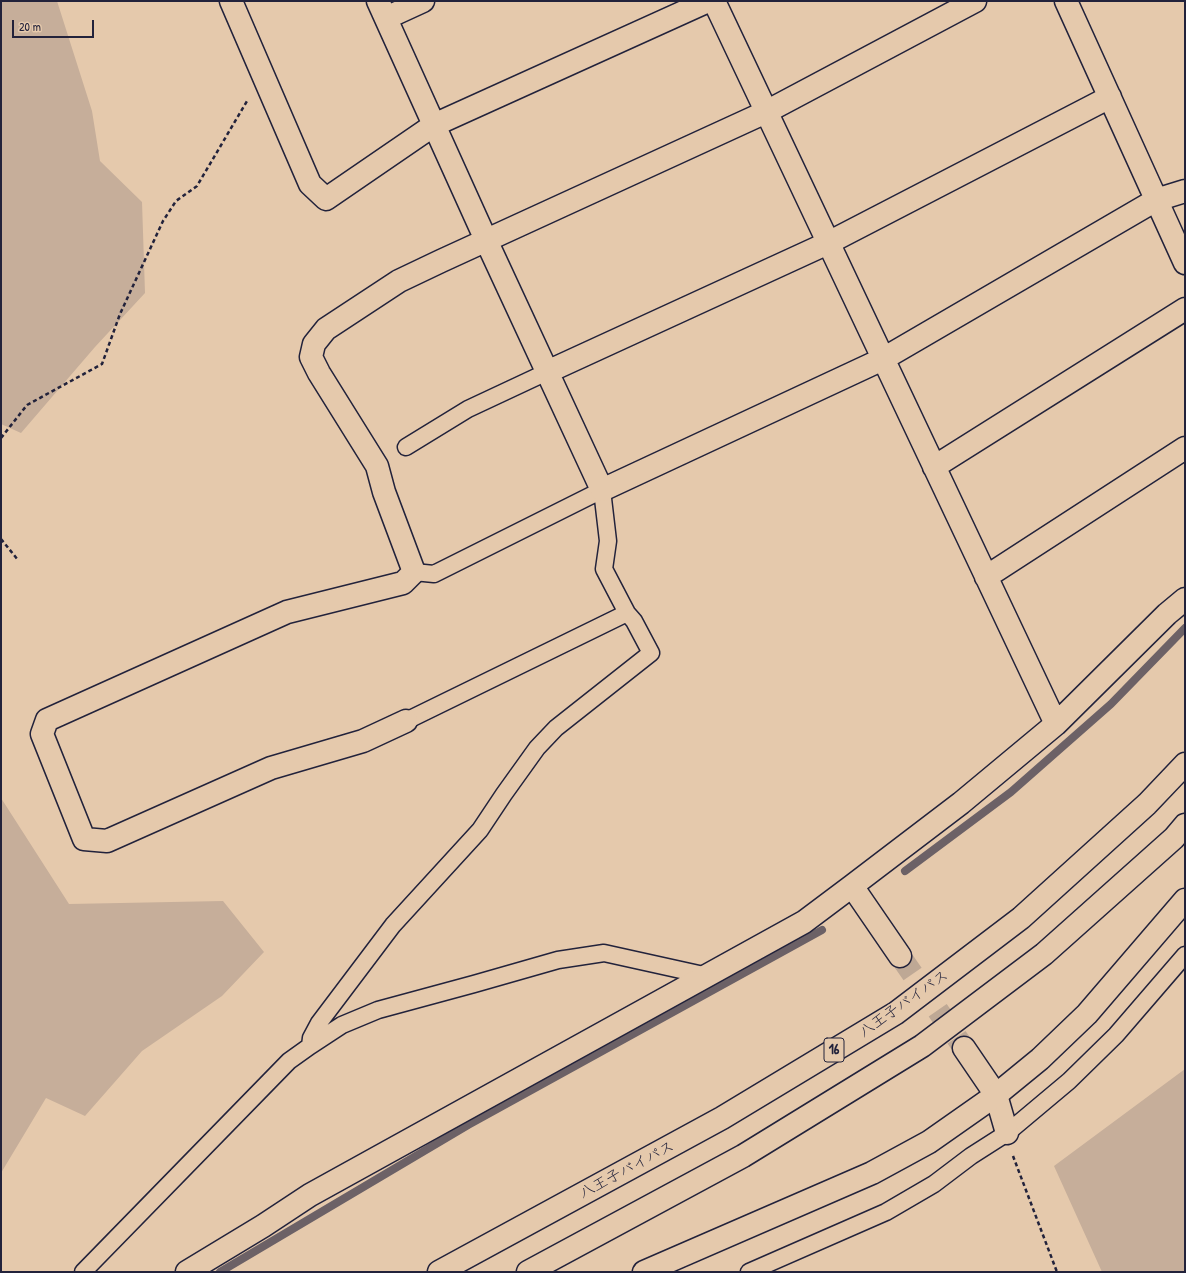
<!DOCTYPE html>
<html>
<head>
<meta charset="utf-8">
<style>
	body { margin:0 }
	#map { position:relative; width:1186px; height:1273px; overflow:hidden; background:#e5c9ac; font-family:"Patrick Hand",sans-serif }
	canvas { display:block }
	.frame { position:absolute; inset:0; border:2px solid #22223b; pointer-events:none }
	.scale { position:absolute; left:12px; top:20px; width:82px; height:18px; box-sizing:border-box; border:2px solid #22223b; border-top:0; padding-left:5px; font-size:12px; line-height:14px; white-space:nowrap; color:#22223b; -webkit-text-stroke:3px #e5c9ac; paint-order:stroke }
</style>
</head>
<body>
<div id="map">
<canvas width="1186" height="1273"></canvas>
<div class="frame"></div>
<div class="scale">20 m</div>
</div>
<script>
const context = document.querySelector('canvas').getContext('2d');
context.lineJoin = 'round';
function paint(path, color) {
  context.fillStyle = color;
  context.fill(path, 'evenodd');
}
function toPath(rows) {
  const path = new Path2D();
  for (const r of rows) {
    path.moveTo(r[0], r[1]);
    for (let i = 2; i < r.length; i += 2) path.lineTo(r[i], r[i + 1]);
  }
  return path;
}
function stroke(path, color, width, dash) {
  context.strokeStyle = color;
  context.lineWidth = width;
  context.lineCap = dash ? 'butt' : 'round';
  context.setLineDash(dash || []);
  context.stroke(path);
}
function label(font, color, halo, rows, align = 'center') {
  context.font = font + ' "Patrick Hand","Klee One",sans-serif';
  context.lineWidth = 3;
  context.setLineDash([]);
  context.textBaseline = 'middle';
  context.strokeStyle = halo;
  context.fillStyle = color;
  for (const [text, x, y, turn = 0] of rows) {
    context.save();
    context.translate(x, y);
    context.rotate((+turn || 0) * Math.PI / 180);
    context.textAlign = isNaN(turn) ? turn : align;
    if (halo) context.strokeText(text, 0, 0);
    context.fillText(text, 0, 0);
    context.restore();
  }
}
paint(toPath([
	[1,1,57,1,92,111,100,161,142,202,145,293,95,347,21,433,1,424],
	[1,798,69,904,223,901,264,952,222,996,142,1051,85,1116,46,1098,1,1173],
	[1185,1069,1185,1272,1102,1272,1054,1166]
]), '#c6ae9a');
stroke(toPath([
	[905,871,1011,792,1111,704,1185,628],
	[220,1272,468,1125,822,930]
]), '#6c6166', 8);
stroke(toPath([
	[900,956,964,1048]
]), '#bea895', 22, [22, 11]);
const service = toPath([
	[406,447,468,409,547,372],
	[406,721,627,613,604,569,608,541,602,490,434,574,414,572],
	[310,1046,311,1038,319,1023,393,925,480,830,504,794,537,748,556,728,651,653,634,621,627,613],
	[83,1272,289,1061,310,1046,342,1025,378,1010,474,984,558,960,604,953,708,976],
	[749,1272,886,1212,934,1184,971,1156,1007,1133,1069,1081,1116,1035,1185,955]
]);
const minor = toPath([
	[231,1,310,184,326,199,434,125,708,1],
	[378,1,486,240,602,490,883,359,1156,200,1185,191],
	[714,1,1056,724],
	[1066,1,1185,263],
	[386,18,423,1],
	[547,372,828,243,1110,97],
	[934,467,1185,309],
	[986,577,1185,448],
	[406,721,363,741,271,768,107,841,84,839,42,734,47,720,287,612,403,583,414,572,384,492,377,466,319,373,311,357,314,344,326,329,399,281,441,261,766,112,975,1],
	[852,886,900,956],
	[964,1048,996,1095,1007,1133],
	[187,1272,263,1226,310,1195,804,922,852,886,961,803,1056,724,1167,614,1185,599]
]);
const trunk = toPath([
	[439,1272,722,1118,896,1013,1021,918,1147,804,1185,764],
	[528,1272,743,1156,922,1046,1044,954,1174,838,1185,825],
	[644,1272,872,1173,929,1142,996,1095,1040,1059,1087,1014,1185,900]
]);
stroke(service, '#22223b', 19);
stroke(minor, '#22223b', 25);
stroke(trunk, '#22223b', 25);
stroke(toPath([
	[1,438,27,405,102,364,120,314,163,221,176,201,197,186,247,101],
	[1,539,18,560],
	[1013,1156,1057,1272]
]), '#22223b', 2.5, [4, 3]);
stroke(service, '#e5c9ac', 16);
stroke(minor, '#e5c9ac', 22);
stroke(trunk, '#e5c9ac', 22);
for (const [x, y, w] of [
	[834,1050,20]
]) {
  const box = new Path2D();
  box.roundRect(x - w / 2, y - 12, w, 24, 3);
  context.fillStyle = '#e5c9ac';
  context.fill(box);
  stroke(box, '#22223b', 1);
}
label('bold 14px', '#22223b', null, [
	["16",834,1050]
]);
label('15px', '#22223b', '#e5c9ac', [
	["八王子バイパス",904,1004,-35],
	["八王子バイパス",627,1170,-28]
]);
</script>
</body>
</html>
